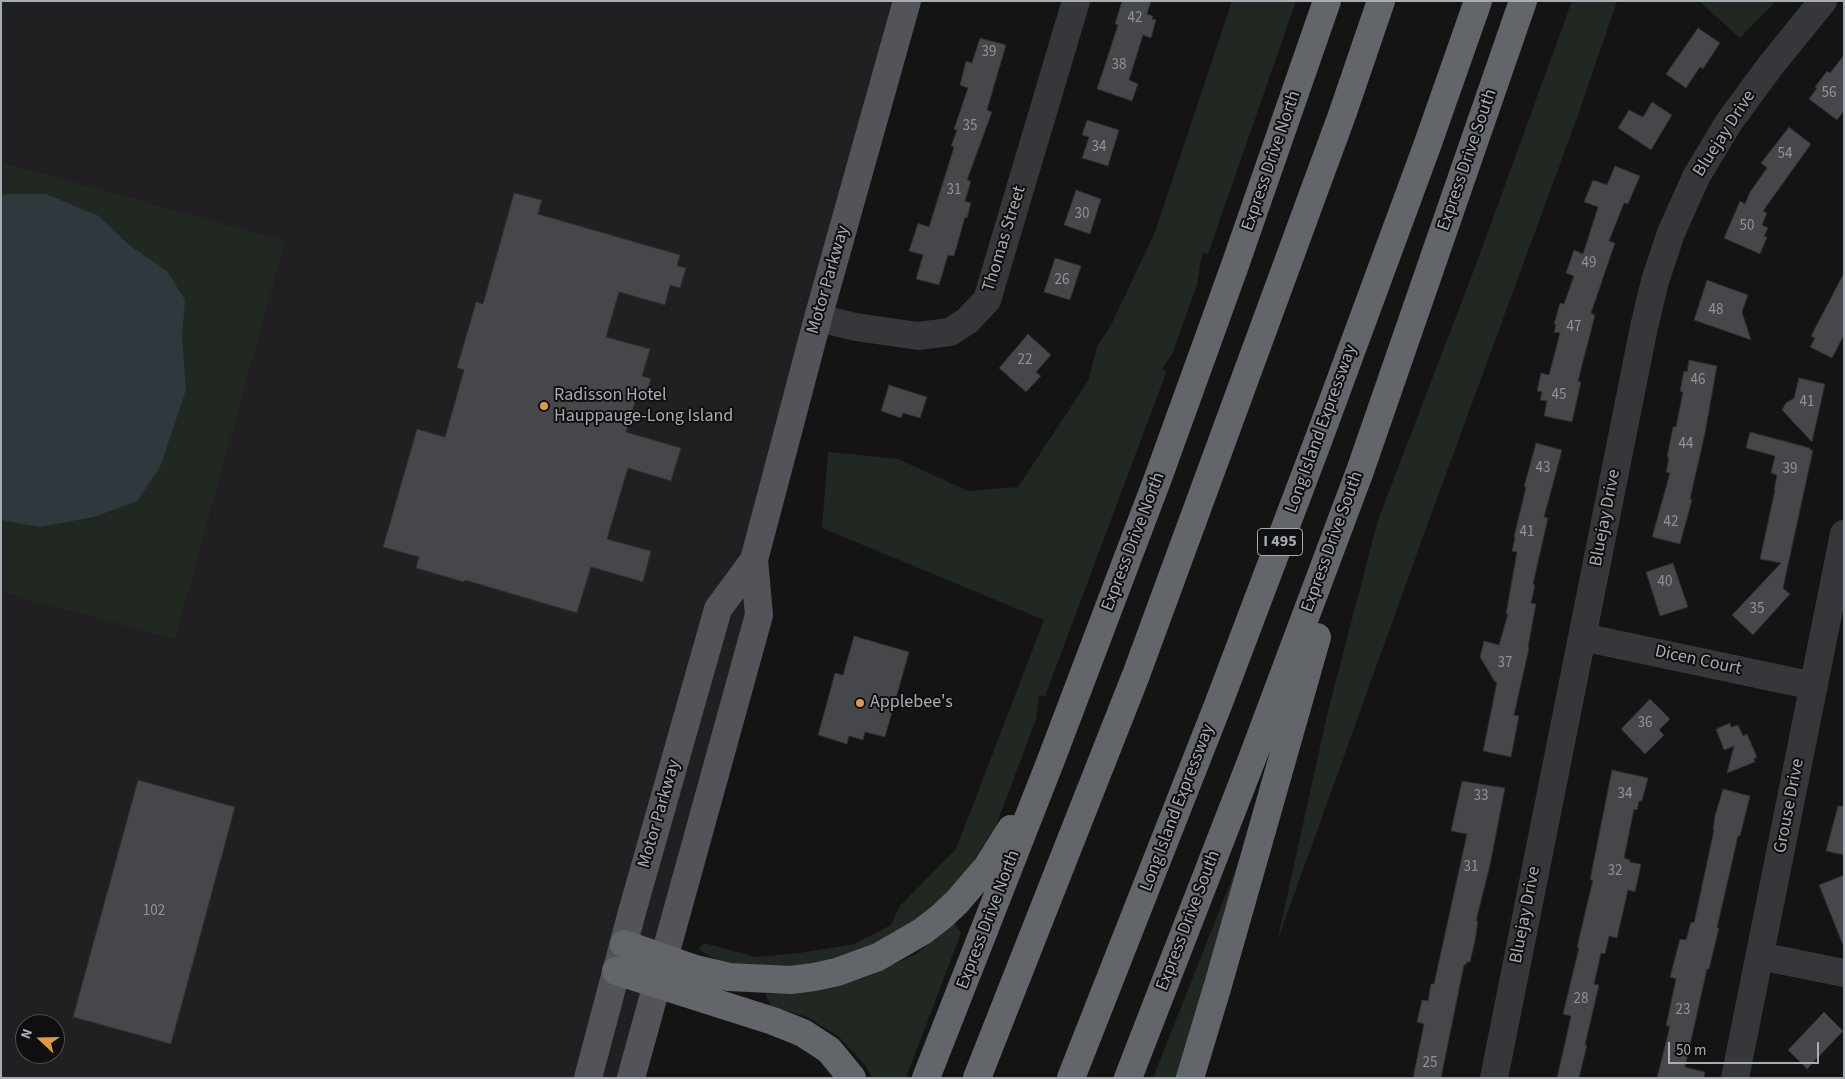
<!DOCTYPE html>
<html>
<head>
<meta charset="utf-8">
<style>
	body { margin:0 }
	#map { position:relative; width:1845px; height:1079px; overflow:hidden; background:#141415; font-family:"Source Sans 3",sans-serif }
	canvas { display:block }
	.frame { position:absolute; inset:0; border:2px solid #a7adb4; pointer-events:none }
	.north { position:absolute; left:15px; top:1014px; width:50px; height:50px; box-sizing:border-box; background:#0f0f10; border:1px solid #4c4e52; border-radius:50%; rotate:291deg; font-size:14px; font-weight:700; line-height:20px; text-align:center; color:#a7adb4 }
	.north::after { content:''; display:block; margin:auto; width:18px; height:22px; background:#dc9a45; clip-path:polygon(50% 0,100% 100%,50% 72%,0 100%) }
	.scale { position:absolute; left:1668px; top:1042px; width:151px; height:22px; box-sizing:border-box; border:2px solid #a7adb4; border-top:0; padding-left:6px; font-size:15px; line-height:18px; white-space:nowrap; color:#a7adb4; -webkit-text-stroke:4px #0f0f10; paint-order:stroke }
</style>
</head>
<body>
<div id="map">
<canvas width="1845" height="1079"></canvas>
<div class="frame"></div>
<div class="north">N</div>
<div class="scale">50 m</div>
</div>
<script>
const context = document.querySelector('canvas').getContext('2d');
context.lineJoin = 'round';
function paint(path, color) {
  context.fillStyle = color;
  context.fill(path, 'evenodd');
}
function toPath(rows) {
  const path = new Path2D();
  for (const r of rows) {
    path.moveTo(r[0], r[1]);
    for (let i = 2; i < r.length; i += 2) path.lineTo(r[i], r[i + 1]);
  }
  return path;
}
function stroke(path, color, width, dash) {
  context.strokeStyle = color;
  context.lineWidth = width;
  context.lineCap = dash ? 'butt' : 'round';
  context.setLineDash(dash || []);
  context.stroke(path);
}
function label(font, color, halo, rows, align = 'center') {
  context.font = font + ' "Source Sans 3",sans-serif';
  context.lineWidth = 4;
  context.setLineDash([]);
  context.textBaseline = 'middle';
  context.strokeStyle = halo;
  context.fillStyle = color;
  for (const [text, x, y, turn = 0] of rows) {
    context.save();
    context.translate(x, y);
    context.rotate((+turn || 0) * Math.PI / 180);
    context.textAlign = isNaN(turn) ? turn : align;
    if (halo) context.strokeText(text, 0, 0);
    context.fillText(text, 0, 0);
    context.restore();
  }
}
paint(toPath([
	[1,1,913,1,794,439,725,745,627,1078,1,1078],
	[25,1024,55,1024,55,1054,25,1054]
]), '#202022');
paint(toPath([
	[1232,1,1296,1,1208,254,1202,253,1197,285,1172,354,1162,369,1166,373,1045,696,1039,695,1036,719,996,826,970,866,937,905,908,929,862,952,819,963,772,969,718,961,698,949,704,943,756,957,799,953,854,944,891,925,900,906,956,849,1044,620,822,528,828,452,898,459,968,491,1018,487,1088,381,1097,347,1112,323,1155,232],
	[1572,1,1617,1,1578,115,1425,531,1277,942,1328,711,1378,520,1477,262],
	[1699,1,1776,1,1740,38],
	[1,162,285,241,175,639,1,592],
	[1245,846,1182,1078,1153,1078],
	[955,924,961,933,906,1078,872,1078,866,1066,838,1036,807,1017,771,1006,765,994,816,990,864,978,916,954]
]), '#212821');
paint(toPath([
	[10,194,46,194,99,216,129,245,167,271,185,300,182,338,186,390,160,467,137,501,94,517,39,527,1,520,1,195]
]), '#2f383d');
const building = toPath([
	[1122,1,1151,1,1147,14,1153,16,1152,19,1156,20,1151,38,1143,35,1129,80,1138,84,1132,101,1097,89,1118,25,1115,24,1122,1],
	[1698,28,1720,43,1703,69,1700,67,1686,88,1666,74,1698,28],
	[980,38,1006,45,987,110,992,112,967,180,971,181,965,201,971,203,967,218,965,217,954,256,948,255,939,285,916,279,923,255,909,251,918,223,929,227,954,147,951,146,957,130,954,129,968,88,960,85,966,61,972,63,980,38],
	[1844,55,1844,111,1837,120,1809,99,1817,88,1815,87,1827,71,1830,73,1844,55],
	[1652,102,1672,115,1651,150,1618,128,1629,110,1643,117,1652,102],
	[1087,120,1119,130,1108,166,1082,158,1089,137,1082,135,1087,120],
	[1789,127,1811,144,1763,211,1767,213,1762,225,1768,228,1764,236,1767,237,1760,254,1724,238,1740,201,1745,204,1750,192,1767,168,1761,163,1789,127],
	[1615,166,1640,176,1628,204,1624,203,1609,241,1615,243,1591,313,1595,315,1578,381,1581,382,1572,422,1544,416,1547,401,1540,400,1542,392,1537,391,1541,373,1549,375,1560,333,1554,332,1556,325,1554,324,1560,303,1564,304,1574,276,1566,273,1574,250,1583,254,1598,207,1584,202,1593,180,1607,185,1615,166],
	[1076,190,1101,199,1090,234,1064,225,1076,190],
	[514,193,542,200,538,214,680,255,677,266,686,268,680,288,670,285,665,305,619,292,606,337,650,349,642,376,651,379,644,401,636,399,626,432,681,448,671,481,628,468,607,539,651,551,643,582,591,567,577,613,465,580,464,582,416,568,419,557,383,547,417,429,445,437,464,370,457,368,476,302,483,304,514,193],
	[1055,258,1081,266,1070,300,1044,292,1055,258],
	[1844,273,1844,335,1832,358,1810,347,1815,338,1811,336,1844,273],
	[1707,280,1748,295,1742,312,1751,340,1694,320,1707,280],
	[1028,334,1051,355,1036,372,1041,376,1026,392,999,368,1028,334],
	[1689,360,1717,366,1705,433,1690,499,1692,500,1680,544,1652,537,1670,473,1666,472,1669,458,1667,457,1673,427,1676,427,1683,392,1680,391,1684,371,1687,372,1689,360],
	[1799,378,1825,384,1812,442,1782,410,1786,403,1794,398,1799,378],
	[889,385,927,397,920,418,903,413,901,418,881,411,889,385],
	[1750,432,1810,448,1810,450,1813,450,1783,588,1790,594,1753,635,1732,615,1781,563,1760,559,1775,490,1774,490,1777,475,1771,473,1775,456,1746,448,1750,432],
	[1536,443,1562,450,1544,517,1548,518,1533,584,1535,585,1531,603,1536,604,1528,647,1529,648,1514,715,1519,716,1511,757,1483,751,1497,682,1495,682,1480,657,1484,641,1499,645,1508,614,1506,614,1517,552,1512,551,1515,538,1514,537,1526,487,1524,487,1536,443],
	[1673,563,1688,607,1660,616,1646,572,1673,563],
	[854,636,909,652,885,737,865,732,863,740,849,736,847,744,818,735,835,673,843,675,854,636],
	[1650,699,1670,719,1659,730,1664,735,1645,754,1621,729,1650,699],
	[1730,723,1731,727,1738,725,1743,736,1747,734,1757,757,1754,759,1755,762,1727,773,1734,746,1724,750,1716,729,1730,723],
	[1612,770,1648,778,1642,801,1639,801,1637,810,1634,809,1624,858,1630,860,1629,862,1641,864,1635,892,1628,890,1617,938,1609,936,1605,954,1601,953,1594,984,1599,985,1585,1045,1587,1045,1579,1078,1557,1078,1571,1016,1563,1014,1579,948,1577,947,1593,880,1590,880,1612,770],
	[138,780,235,807,171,1044,73,1017,138,780],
	[1462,781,1505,788,1490,865,1476,921,1478,921,1475,941,1470,962,1467,962,1466,965,1464,965,1441,1078,1413,1078,1424,1024,1417,1022,1422,1000,1428,1001,1431,984,1434,984,1467,834,1451,831,1462,781],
	[1723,789,1750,796,1740,836,1738,836,1717,928,1719,928,1709,969,1707,969,1685,1067,1705,1072,1704,1078,1657,1078,1670,1026,1666,1026,1676,979,1670,977,1680,939,1686,940,1691,922,1694,923,1714,830,1713,830,1715,816,1723,789],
	[1838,806,1844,806,1844,855,1826,851,1838,806],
	[1844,875,1844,945,1843,945,1819,885,1844,875],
	[1824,1012,1843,1031,1807,1069,1788,1050,1824,1012]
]);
paint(building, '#46474a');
stroke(building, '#2e2f31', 1);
stroke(toPath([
	[818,318,856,327,918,336,950,332,967,321,987,300,1076,1],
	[1582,637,1814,686],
	[1760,956,1844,973],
	[1494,1078,1644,327,1655,281,1671,233,1696,177,1729,122,1771,65,1823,1],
	[1735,1078,1844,534]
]), '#35373a', 28);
stroke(toPath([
	[588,1078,632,912,718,609,754,560],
	[631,1078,759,615,754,560,818,318,907,1]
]), '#525459', 28);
stroke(toPath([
	[624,944,695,969,729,977,791,980,814,977,837,972,878,957,923,931,941,917,957,902,987,867,1011,829],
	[616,971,773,1021,803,1033,829,1050,852,1078],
	[926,1078,1051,760,1158,478,1234,268,1327,1],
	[977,1078,1136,675,1342,115,1381,1],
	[1071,1078,1218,705,1318,441,1427,146,1478,1],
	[1128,1078,1252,759,1360,471,1523,1],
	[1190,1078,1218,985,1317,637]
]), '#62656a', 28);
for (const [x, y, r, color] of [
	[544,406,5,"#dc9a45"],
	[860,703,5,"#dc9a45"]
]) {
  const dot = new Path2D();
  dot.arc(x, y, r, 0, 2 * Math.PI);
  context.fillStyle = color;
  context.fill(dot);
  stroke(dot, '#0f0f10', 2);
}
label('15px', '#8f949a', null, [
	["42",1135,19],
	["39",989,53],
	["38",1119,66],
	["56",1829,94],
	["35",970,127],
	["34",1099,148],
	["54",1785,155],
	["31",954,191],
	["30",1082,215],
	["50",1747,227],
	["49",1589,264],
	["26",1062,281],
	["48",1716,311],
	["47",1574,328],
	["22",1025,361],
	["46",1698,381],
	["45",1559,396],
	["41",1807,403],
	["44",1686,445],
	["43",1543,469],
	["39",1790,470],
	["42",1671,523],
	["41",1527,533],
	["40",1665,583],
	["35",1757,610],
	["37",1505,664],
	["36",1645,724],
	["34",1625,795],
	["33",1481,797],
	["31",1471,868],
	["32",1615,872],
	["102",154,912],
	["28",1581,1000],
	["23",1683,1011],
	["25",1430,1064]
]);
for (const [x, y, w] of [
	[1280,542,45]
]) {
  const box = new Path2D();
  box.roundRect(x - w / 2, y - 13.5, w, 27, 4);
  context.fillStyle = '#0f0f10';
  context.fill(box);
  stroke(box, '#a7adb4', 1);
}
label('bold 16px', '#a7adb4', null, [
	["I 495",1280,542]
]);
label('18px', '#a7adb4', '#0f0f10', [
	["Bluejay Drive",1725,134,-57],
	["Express Drive South",1468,160,-71],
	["Express Drive North",1272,161,-71],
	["Thomas Street",1005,239,-73],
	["Motor Parkway",829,280,-74],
	["Long Island Expressway",1322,429,-70],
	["Bluejay Drive",1606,518,-79],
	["Express Drive North",1134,542,-69],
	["Express Drive South",1333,542,-70],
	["Dicen Court",1698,661,12],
	["Grouse Drive",1790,806,-79],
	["Long Island Expressway",1178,808,-69],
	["Motor Parkway",660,814,-74],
	["Bluejay Drive",1526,915,-79],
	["Express Drive North",989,920,-69],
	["Express Drive South",1189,921,-69]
]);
label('18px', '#a7adb4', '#0f0f10', [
	["Radisson Hotel",554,396],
	["Hauppauge-Long Island",554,417],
	["Applebee's",870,703]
], 'left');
</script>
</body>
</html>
